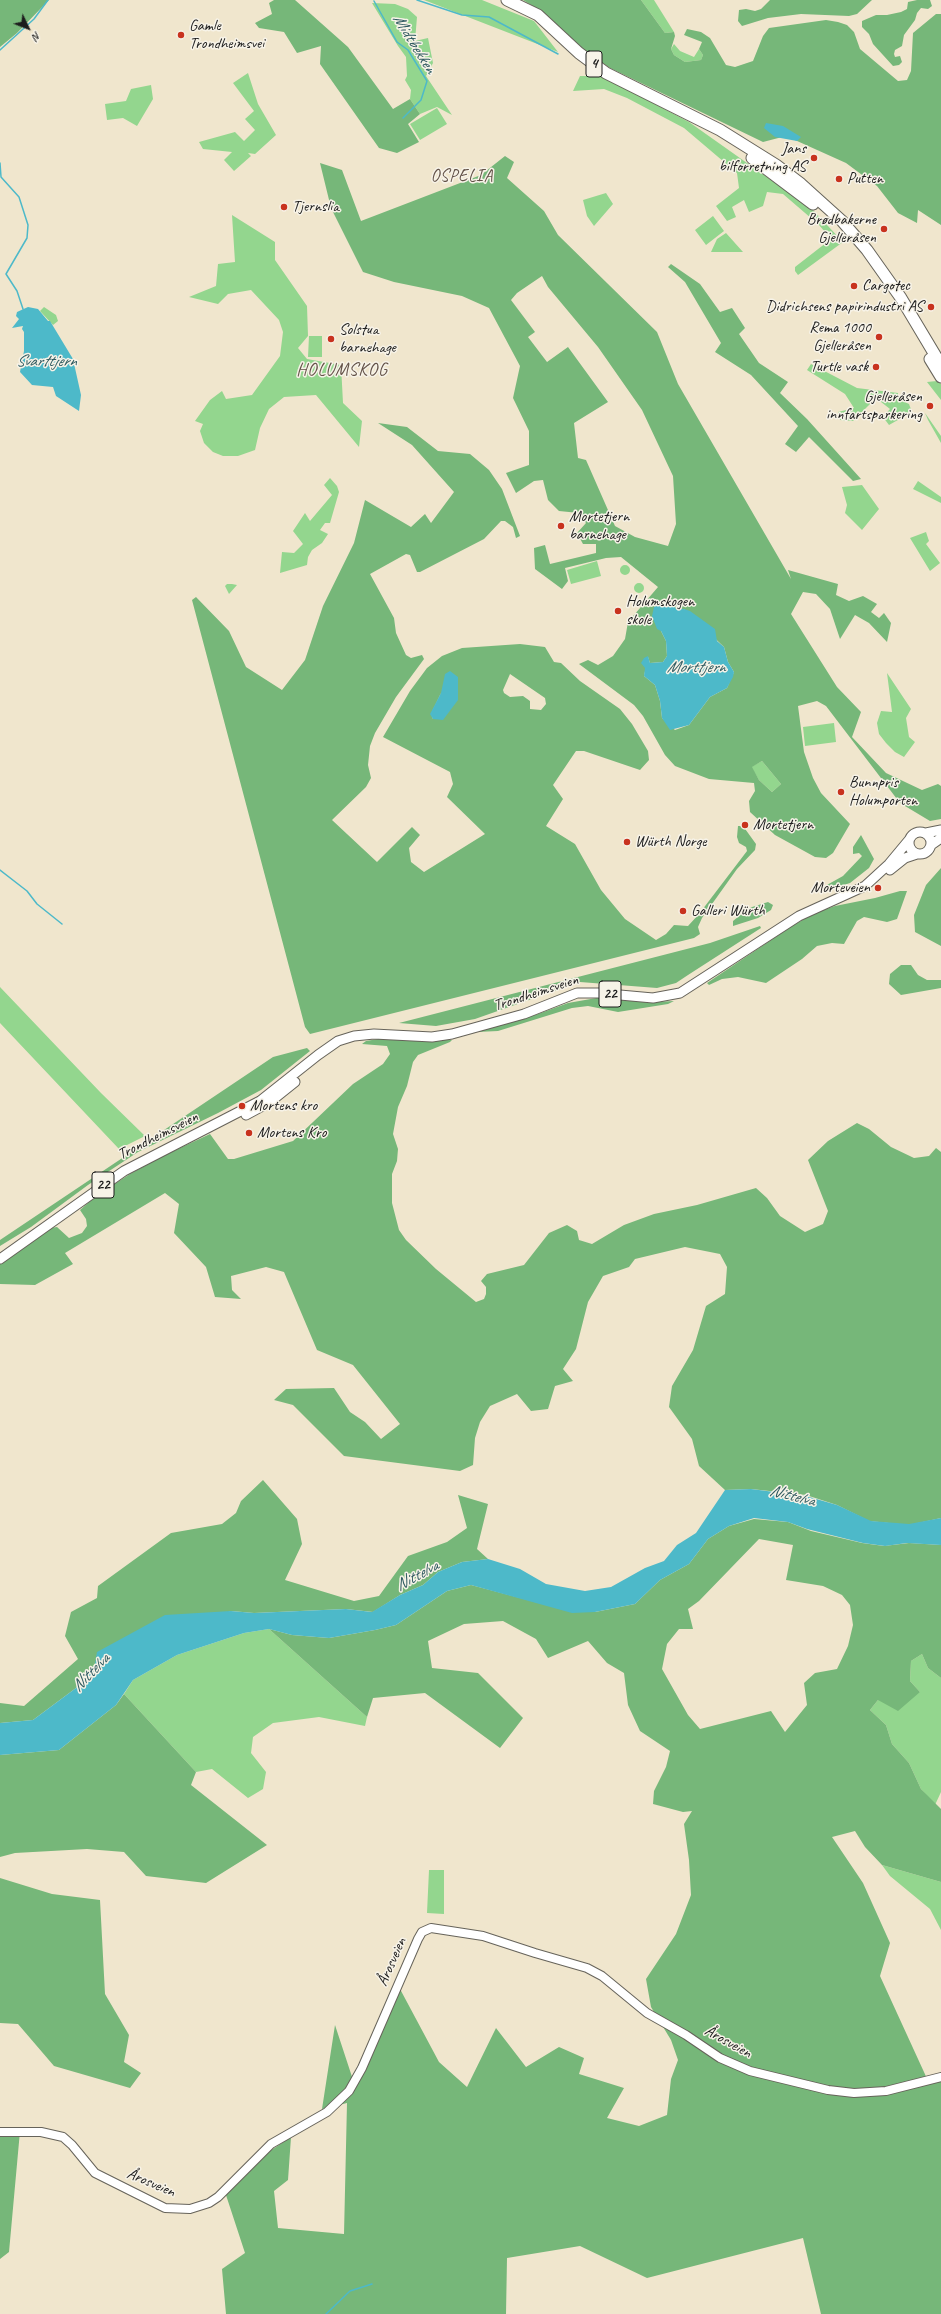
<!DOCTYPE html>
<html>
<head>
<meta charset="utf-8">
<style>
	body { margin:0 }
	#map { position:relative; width:941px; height:2314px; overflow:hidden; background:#f0e6cd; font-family:Caveat,sans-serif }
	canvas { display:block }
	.north { position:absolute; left:8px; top:8px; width:40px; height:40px; -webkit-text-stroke:3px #f7f3e8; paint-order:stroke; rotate:133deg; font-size:11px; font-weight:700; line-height:16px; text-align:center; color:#1c1c1c }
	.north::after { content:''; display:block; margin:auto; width:14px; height:18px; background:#1c1c1c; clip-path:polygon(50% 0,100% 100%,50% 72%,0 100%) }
</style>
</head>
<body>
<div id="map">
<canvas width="941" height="2314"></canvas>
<div class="north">N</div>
</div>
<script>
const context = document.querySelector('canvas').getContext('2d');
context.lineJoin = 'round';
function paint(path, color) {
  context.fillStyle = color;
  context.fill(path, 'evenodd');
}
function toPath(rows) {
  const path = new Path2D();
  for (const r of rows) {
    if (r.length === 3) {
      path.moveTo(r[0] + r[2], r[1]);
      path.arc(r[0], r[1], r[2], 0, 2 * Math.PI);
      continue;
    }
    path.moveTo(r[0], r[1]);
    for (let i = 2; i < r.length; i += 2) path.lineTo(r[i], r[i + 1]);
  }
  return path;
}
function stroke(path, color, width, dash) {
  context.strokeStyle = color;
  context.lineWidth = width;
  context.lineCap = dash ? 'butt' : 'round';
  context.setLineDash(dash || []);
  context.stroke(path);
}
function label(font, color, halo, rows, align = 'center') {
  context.font = font + ' Caveat,sans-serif';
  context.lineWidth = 3;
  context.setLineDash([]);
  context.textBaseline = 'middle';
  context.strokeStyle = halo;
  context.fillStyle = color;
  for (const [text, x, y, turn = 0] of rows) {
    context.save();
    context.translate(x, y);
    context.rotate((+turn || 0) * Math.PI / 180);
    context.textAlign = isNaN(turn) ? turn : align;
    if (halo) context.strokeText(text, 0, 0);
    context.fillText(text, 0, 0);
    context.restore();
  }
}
paint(toPath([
	[424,0,482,0,534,21,558,52],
	[641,0,654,0,674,32,665,33],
	[372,3,395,4,408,9,417,17,415,41,428,38,433,63,426,76,452,115,437,107,420,114,410,99,411,90,405,80,407,76,406,57,398,46],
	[674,44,680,51,694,57,699,49,703,55,701,60,685,62,674,55,671,49],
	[248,73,258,104,276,135,255,154,248,153,251,156,234,171,224,160,232,152,203,149,199,142,235,132,244,141,255,130,245,119,254,111,233,83],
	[580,76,601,76,689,122,812,209,843,242,798,275,795,271,795,267,831,239,819,225,783,194,767,192,763,206,749,212,744,200,732,207,736,217,727,221,716,206,739,188,737,173,684,128,627,98,604,89,573,91],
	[151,85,153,99,137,126,123,118,107,120,105,104,126,101,131,89],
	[437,108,447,124,420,140,410,124],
	[606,193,613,204,594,226,587,216,583,200],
	[232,215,275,242,275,260,307,306,308,336,298,348,307,359,341,365,343,403,362,421,359,447,316,395,284,397,269,409,260,428,255,450,238,456,223,456,213,452,204,443,200,431,203,424,195,421,210,400,222,391,226,399,252,395,280,356,283,332,279,320,251,290,228,294,218,304,189,297,216,286,218,264,235,262],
	[713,216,724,231,706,245,695,230],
	[726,233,743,252,711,252,717,239],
	[44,307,56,315,58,321,53,325,40,311],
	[309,336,322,336,322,357,308,357],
	[811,364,857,388,898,393,898,399,909,404,912,412,889,425,883,417,890,409,876,398,853,421,840,420,838,412,854,408,845,394,807,370],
	[937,381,941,384,941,400,927,382],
	[925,413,941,436,941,443,928,420],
	[330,478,337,486,339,492,330,523,325,523,320,530,328,534,322,543,312,550,308,557,307,565,280,573,282,552,294,553,303,544,293,531,305,513,310,521,332,495,324,485],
	[918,481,941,497,941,503,913,489],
	[862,485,879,509,862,530,845,513,847,505,842,487],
	[926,532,929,541,926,544,940,563,930,571,910,538],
	[597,561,601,576,571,584,567,570],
	[625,570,5],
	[639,588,5],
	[227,584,232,584,237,585,229,594,225,586],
	[887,673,911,709,906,718,909,737,915,742,904,757,895,752,886,743,879,734,877,723,881,711,892,712],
	[834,723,836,742,805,746,803,727],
	[762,761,781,784,772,792,759,780,751,767],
	[0,987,101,1093,145,1136,119,1149,0,1023],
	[269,1629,367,1717,365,1726,319,1717,273,1723,253,1737,251,1753,266,1772,263,1789,248,1798,212,1769,196,1772,124,1694,133,1680,177,1655,244,1633],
	[922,1654,928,1668,941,1678,941,1792,935,1805,921,1789,909,1763,892,1744,886,1725,870,1710,878,1700,920,1692,910,1681,911,1661],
	[882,1865,941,1882,941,1930,930,1909,890,1876],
	[429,1870,444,1870,444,1914,427,1913]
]), '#93d68e');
paint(toPath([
	[0,0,49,0,17,33,0,47],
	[274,0,295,0,348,47,393,109,410,99,420,114,408,124,419,142,397,153,379,148,320,64,321,46,297,53,284,32,259,28,255,23,272,14,269,3],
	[523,0,641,0,665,33,674,32,675,36,671,49,674,55,685,62,701,60,703,55,699,49,702,42,684,35,687,29,701,32,710,38,726,65,735,67,753,61,763,36,769,28,826,20,838,22,847,25,854,32,860,49,898,81,907,80,911,71,913,33,936,14,941,14,941,225,918,210,917,223,898,213,877,186,846,163,786,136,763,142,610,68,580,47,538,9],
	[770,0,872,0,857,14,849,16,801,14,768,18,742,26,738,21,739,10,746,9,755,11,761,9],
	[917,0,930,0,932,6,928,9,921,8,917,13,915,20,904,35,902,46,895,50,894,54,895,57,900,56,902,62,899,65,893,66,873,44,869,34,862,27,862,21,876,15,887,15,901,12,907,9,908,2],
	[505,156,514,162,507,178,544,211,558,235,657,332,678,384,791,579,788,570,838,584,836,595,849,601,863,596,877,604,871,612,879,618,884,613,891,623,887,642,869,623,855,615,840,639,830,609,816,594,803,592,791,614,837,687,861,712,852,737,886,773,922,790,938,784,941,786,941,819,930,821,900,803,826,706,817,701,798,706,804,752,813,778,821,793,850,824,833,853,826,858,815,857,775,835,750,812,749,801,755,791,754,783,709,779,675,766,665,755,643,716,634,705,579,664,588,660,598,665,613,656,625,639,628,622,658,587,621,557,606,558,565,568,568,581,562,589,535,569,534,548,545,545,550,564,596,553,596,544,583,544,577,533,586,523,579,513,559,511,548,500,543,480,534,481,516,493,506,473,529,465,529,431,513,398,520,366,489,308,462,296,394,282,363,272,331,208,320,163,342,170,361,221,481,175],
	[542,276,548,287,598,347,642,410,673,476,676,524,668,546,635,537,615,526,586,460,578,458,574,423,608,402,568,347,547,362,528,337,535,332,511,300,517,293],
	[676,609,684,609,724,647,728,662,734,672,727,688,710,697,689,725,675,730,662,718,660,701,655,685,644,676,648,657,650,663,663,662,667,656,666,641,661,631],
	[762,761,781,784,772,792,759,780,752,767],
	[671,264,700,284,720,312,732,308,745,328,739,334,759,363,788,382,780,393,807,419,861,479,853,481,809,437,796,452,785,444,798,426,751,375,715,352,721,343,685,282,668,267],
	[378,423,407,427,438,451,470,454,489,470,502,489,520,536,516,538,513,527,505,521,501,521,484,539,420,572,417,572,410,555,406,554,370,574,394,618,396,633,406,655,411,658,422,655,424,659,396,697,375,733,370,746,368,765,371,778,366,787,332,820,377,862,412,827,420,835,409,848,411,862,424,872,485,834,447,797,453,784,450,772,383,737,410,691,427,668,442,656,462,648,520,644,545,647,554,662,561,663,580,681,620,709,632,724,648,751,649,760,640,770,584,751,576,751,553,785,563,799,546,826,575,844,601,890,625,919,656,940,666,934,674,925,688,926,699,914,747,851,746,847,739,843,737,837,738,826,743,826,756,844,755,850,737,869,702,918,698,927,700,934,694,938,310,1034,305,1027,192,600,196,597,229,631,246,667,282,690,305,660,323,606,354,543,365,500,411,527,425,514,431,523,454,492,412,445],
	[510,674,545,698,546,704,541,710,530,709,530,701,523,696,510,697,504,693,503,690],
	[441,693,433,719,431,714],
	[861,835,874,859,869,868,850,883,822,892,825,886,843,876,862,856,859,853,853,854,853,847],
	[941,868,941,946,915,932,914,915,926,885],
	[900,891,907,891,897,919,887,922,864,917,857,921,844,944,832,943,817,946,802,959,766,983,738,977,722,979,709,985,707,983,792,926,815,913,835,906,875,898],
	[768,902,773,905,771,910,758,918,733,926,733,921,749,908],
	[760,926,761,928,688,975,676,983,657,988,580,982,475,1019,436,1026,399,1023,710,943],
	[901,965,911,965,918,975,927,980,941,980,941,988,901,995,889,984,890,974],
	[602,997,655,1002,674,1001,668,1004,618,1012,588,1006,572,1008,498,1031,477,1032,538,1014,568,1003],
	[384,1038,452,1040,450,1042,418,1055,413,1062,407,1086,398,1107,393,1134,398,1149,397,1161,392,1174,392,1203,399,1230,406,1240,436,1269,476,1302,484,1299,486,1294,486,1287,481,1281,487,1274,524,1265,549,1233,567,1225,577,1231,579,1240,592,1244,624,1225,654,1214,697,1205,756,1188,767,1198,780,1216,805,1232,823,1224,828,1211,808,1160,828,1141,857,1123,869,1129,891,1147,914,1158,929,1156,936,1148,941,1152,941,1518,909,1525,869,1521,837,1505,806,1495,751,1489,725,1490,699,1466,692,1439,669,1407,672,1386,693,1350,706,1306,725,1294,727,1267,720,1254,685,1247,635,1259,629,1267,603,1276,588,1302,576,1349,563,1369,573,1381,555,1386,548,1409,531,1411,517,1394,490,1406,480,1422,475,1438,473,1465,460,1471,344,1456,293,1405,274,1400,286,1389,334,1388,350,1412,365,1422,381,1439,400,1424,353,1365,317,1350,284,1272,266,1267,231,1276,232,1290,241,1299,215,1297,206,1267,174,1233,179,1204,165,1193,65,1253,73,1264,35,1285,0,1284,0,1263,50,1228,57,1227,69,1238,82,1233,87,1226,86,1219,80,1210,96,1196,130,1174,165,1155,210,1134,228,1159,234,1159,293,1141,353,1084,383,1064,390,1054,387,1046,362,1044,366,1041],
	[307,1048,310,1051,261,1090,218,1113,138,1152,88,1185,31,1227,0,1246,0,1240,273,1057],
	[263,1480,297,1519,302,1544,285,1580,354,1601,379,1596,408,1556,447,1542,467,1528,458,1495,488,1504,477,1549,488,1559,462,1562,438,1572,423,1585,400,1595,373,1612,346,1609,254,1613,231,1611,95,1664,76,1688,33,1720,0,1723,0,1703,24,1706,78,1659,65,1636,71,1612,97,1598,98,1586,171,1533,222,1524,236,1513,241,1501],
	[754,1519,788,1522,811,1531,862,1543,884,1546,909,1543,941,1545,941,1678,928,1668,922,1654,911,1661,910,1681,920,1692,898,1711,878,1700,870,1710,886,1725,892,1744,909,1763,921,1789,941,1809,941,1882,882,1865,865,1847,855,1831,832,1837,863,1883,890,1943,880,1976,929,2083,941,2080,941,2314,821,2314,803,2238,647,2278,580,2246,507,2258,506,2314,226,2314,222,2269,245,2253,225,2192,267,2153,291,2137,288,2180,274,2191,278,2228,344,2234,347,2103,322,2109,335,2025,355,2086,400,1989,439,2062,467,2087,496,2028,526,2067,559,2047,584,2058,579,2074,624,2088,607,2118,639,2126,667,2115,671,2079,678,2060,671,2040,651,2007,646,1979,676,1934,691,1895,689,1860,684,1824,692,1811,683,1812,653,1804,654,1791,666,1767,670,1751,640,1731,628,1705,624,1673,607,1663,588,1641,548,1658,536,1639,503,1621,464,1624,428,1641,432,1668,478,1673,523,1718,500,1748,425,1693,373,1698,367,1717,269,1629,292,1635,329,1638,375,1630,396,1625,447,1591,471,1585,528,1600,595,1612,635,1604,660,1580,689,1564,708,1539,729,1526],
	[759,1539,793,1545,786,1580,823,1586,842,1595,850,1605,853,1625,848,1646,837,1669,815,1673,804,1683,807,1705,785,1732,771,1711,700,1729,688,1715,662,1669,667,1644,679,1629,693,1629,688,1609,699,1601],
	[124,1694,196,1772,191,1785,267,1845,206,1883,146,1876,124,1852,87,1849,15,1853,0,1857,0,1755,59,1750,116,1705],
	[0,1878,52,1894,100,1900,105,1994,129,2035,124,2062,141,2073,130,2088,54,2066,18,2024,0,2023],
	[0,2131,20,2131,9,2252,0,2259]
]), '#76b779');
paint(toPath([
	[766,123,783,126,801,137,797,141,775,137,764,128],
	[28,307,38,309,48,321,50,321,73,359,81,395,79,411,56,396,53,387,32,385,20,372,24,351,24,332,22,329,23,326,12,328,19,319,16,316,17,312],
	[670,600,676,609,684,609,690,611,715,629,717,641,724,647,728,662,734,672,733,677,727,688,710,697,689,725,670,730,662,718,660,701,655,685,644,676,645,668,641,663,644,658,648,656,650,663,663,662,667,656,666,641,661,631,657,629,652,616,654,607],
	[450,671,458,677,458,700,443,720,433,719,430,714,441,693,445,674],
	[751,1489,806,1496,837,1505,871,1521,909,1524,941,1518,941,1545,907,1543,885,1546,863,1543,807,1529,788,1522,754,1518,729,1526,708,1539,689,1564,660,1580,635,1604,595,1612,572,1613,471,1585,447,1591,396,1625,375,1630,329,1638,292,1635,269,1629,244,1633,177,1655,133,1680,116,1705,59,1750,0,1755,0,1723,33,1720,76,1688,95,1664,97,1652,165,1615,231,1611,254,1613,346,1609,372,1612,400,1595,423,1585,438,1572,462,1562,488,1559,520,1569,546,1584,585,1591,611,1587,645,1568,664,1561,677,1545,696,1533,725,1490]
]), '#4db9c9');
stroke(toPath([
	[417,0,462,15,489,17,558,54],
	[374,1,397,42,408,50,427,81,421,100,403,118],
	[0,50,34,19,48,0],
	[0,163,1,177,19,197,28,225,27,238,6,274,17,291,23,309],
	[0,870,27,891,37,904,62,924],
	[326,2314,350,2291,372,2284]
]), '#4db9c9', 1.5);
const secondary = toPath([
	[0,2132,41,2132,63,2137,72,2145,95,2173,165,2208,190,2209,209,2203,218,2197,271,2144,327,2112,349,2091,362,2068,418,1939,422,1932,431,1928,483,1936,535,1953,587,1968,602,1976,647,2013,686,2035,720,2058,750,2071,828,2090,854,2093,886,2091,941,2077]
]);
const primary = toPath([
	[920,843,11],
	[926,833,941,830],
	[931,845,941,838],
	[890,870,905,858,917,854],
	[246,1115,270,1102,295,1082],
	[0,1259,124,1171,260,1101,318,1055,338,1041,354,1036,374,1034,432,1037,452,1034,524,1014,577,993,598,993,653,998,680,993,799,916,865,886,889,864,909,840]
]);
const highway = toPath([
	[507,0,538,15,579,53,606,73,720,130,776,165,801,184,842,221,867,250,901,298,941,365],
	[752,158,813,204],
	[930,359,941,377]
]);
stroke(secondary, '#66635a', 10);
stroke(primary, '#66635a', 11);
stroke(highway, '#66635a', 13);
stroke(secondary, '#fff', 8);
stroke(primary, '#fff', 9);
stroke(highway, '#fff', 11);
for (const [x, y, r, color] of [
	[181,35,4,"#c8321e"],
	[814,158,4,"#c8321e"],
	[839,179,4,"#c8321e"],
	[284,207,4,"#c8321e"],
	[884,229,4,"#c8321e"],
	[854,286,4,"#c8321e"],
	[931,307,4,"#c8321e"],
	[879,337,4,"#c8321e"],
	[331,339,4,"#c8321e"],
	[876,367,4,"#c8321e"],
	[930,406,4,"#c8321e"],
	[561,526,4,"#c8321e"],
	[618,611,4,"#c8321e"],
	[841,792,4,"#c8321e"],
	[745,825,4,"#c8321e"],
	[627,842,4,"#c8321e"],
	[878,888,4,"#c8321e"],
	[683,911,4,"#c8321e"],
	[242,1106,4,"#c8321e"],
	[249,1133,4,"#c8321e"]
]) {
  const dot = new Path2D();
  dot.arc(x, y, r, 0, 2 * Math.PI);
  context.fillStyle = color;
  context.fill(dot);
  stroke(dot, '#f7f3e8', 1.5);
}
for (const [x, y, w] of [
	[594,64,16],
	[610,994,22],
	[103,1185,22]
]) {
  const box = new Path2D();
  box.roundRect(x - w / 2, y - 13, w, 26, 3);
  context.fillStyle = '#f7f3e8';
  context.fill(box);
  stroke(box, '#1c1c1c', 1);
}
label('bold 15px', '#1c1c1c', null, [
	["4",594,64],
	["22",610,994],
	["22",103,1185]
]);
label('16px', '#1c1c1c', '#f7f3e8', [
	["Gamle",189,26],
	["Trondheimsvei",189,44],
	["Jans",806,149,"right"],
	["bilforretning AS",806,167,"right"],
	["Putten",847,179],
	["Tjernslia",292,207],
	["Brødbakerne",876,220,"right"],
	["Gjelleråsen",876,238,"right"],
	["Cargotec",862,286],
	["Didrichsens papirindustri AS",923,307,"right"],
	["Rema 1000",871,328,"right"],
	["Gjelleråsen",871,346,"right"],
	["Solstua",339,330],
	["barnehage",339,348],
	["Turtle vask",868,367,"right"],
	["Gjelleråsen",922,397,"right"],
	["innfartsparkering",922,415,"right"],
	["Mortetjern",569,517],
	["barnehage",569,535],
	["Holumskogen",626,602],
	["skole",626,620],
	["Bunnpris",849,783],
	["Holumporten",849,801],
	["Mortetjern",753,825],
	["Würth Norge",635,842],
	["Morteveien",870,888,"right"],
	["Galleri Würth",691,911],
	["Mortens kro",250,1106],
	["Mortens Kro",257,1133]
], 'left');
label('16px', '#1c1c1c', '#f7f3e8', [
	["Trondheimsveien",536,993,-18],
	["Trondheimsveien",158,1136,-27],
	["Årosveien",392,1962,-66],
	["Årosveien",728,2042,29],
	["Årosveien",151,2183,23]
]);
label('italic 17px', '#305b61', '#f7f3e8', [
	["Midtbekken",414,44,58],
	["Svarttjern",46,362],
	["Morttjern",696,668],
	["Nittelva",792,1496,14],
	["Nittelva",417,1576,-29],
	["Nittelva",91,1673,-46]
]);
context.letterSpacing = '1px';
label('17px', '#635248', '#f7f3e8', [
	["OSPELIA",462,177]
]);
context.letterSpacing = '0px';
context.letterSpacing = '1px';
label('18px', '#635248', '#f7f3e8', [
	["HOLUMSKOG",342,370]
]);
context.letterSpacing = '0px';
</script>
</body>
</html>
